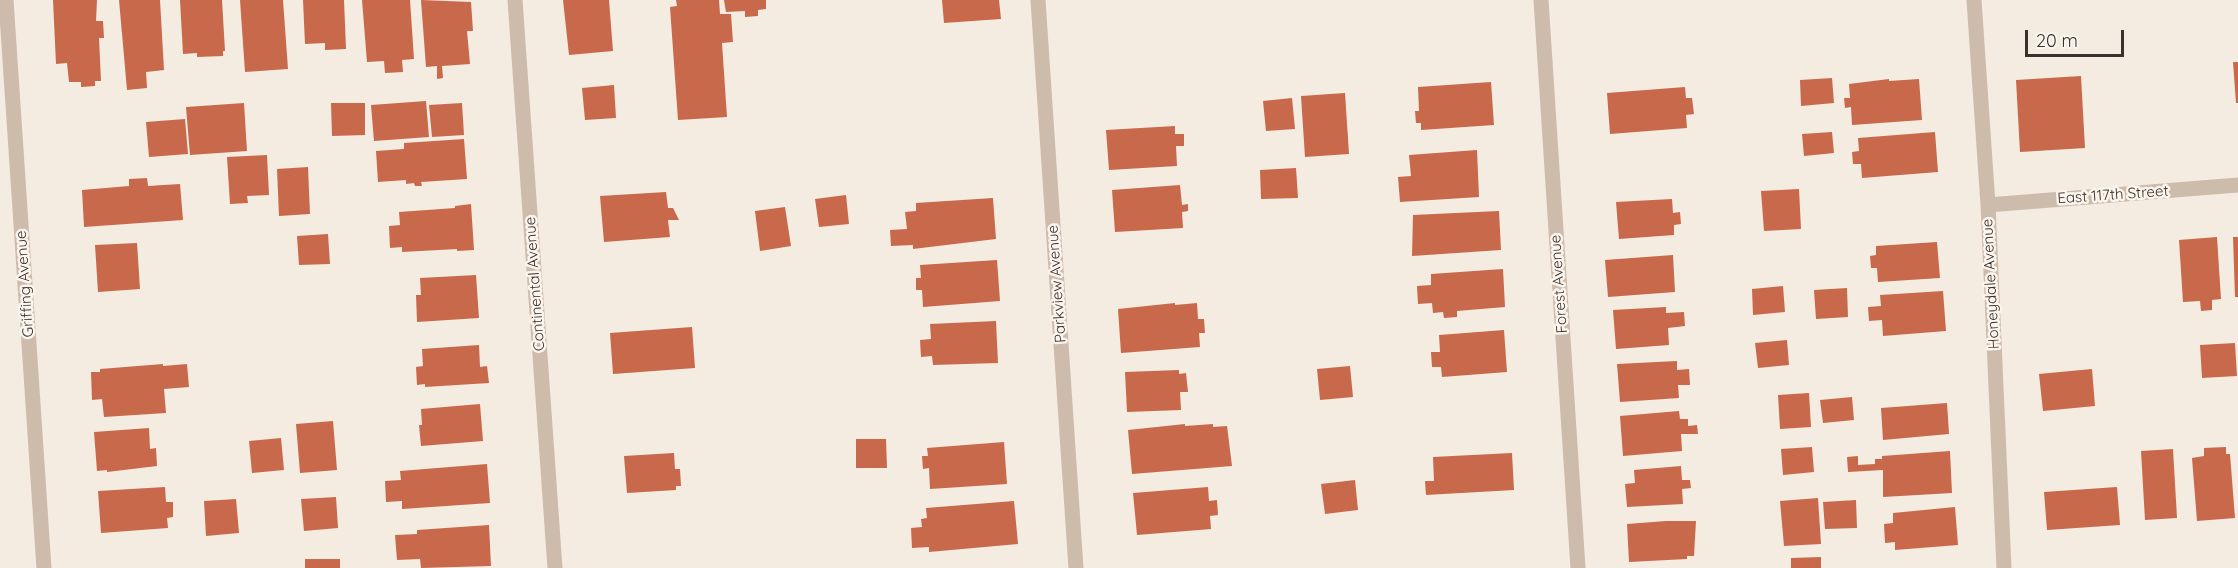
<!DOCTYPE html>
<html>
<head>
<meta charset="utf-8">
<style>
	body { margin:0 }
	#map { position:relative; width:2238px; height:568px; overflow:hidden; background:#f4ebe1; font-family:Quicksand,sans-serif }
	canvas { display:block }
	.scale { position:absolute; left:2025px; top:30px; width:99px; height:27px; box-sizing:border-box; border:3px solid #3b302b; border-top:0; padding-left:8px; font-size:18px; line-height:21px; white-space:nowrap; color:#3b302b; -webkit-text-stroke:4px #fbf5ee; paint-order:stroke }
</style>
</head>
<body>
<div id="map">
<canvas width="2238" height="568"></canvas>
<div class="scale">20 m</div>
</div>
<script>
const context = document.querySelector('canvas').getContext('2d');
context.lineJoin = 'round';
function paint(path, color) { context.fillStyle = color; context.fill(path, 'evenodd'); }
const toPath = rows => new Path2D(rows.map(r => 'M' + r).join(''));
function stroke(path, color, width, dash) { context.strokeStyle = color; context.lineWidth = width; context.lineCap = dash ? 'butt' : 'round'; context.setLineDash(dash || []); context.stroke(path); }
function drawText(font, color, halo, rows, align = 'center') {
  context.font = font + ' Quicksand,sans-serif'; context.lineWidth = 5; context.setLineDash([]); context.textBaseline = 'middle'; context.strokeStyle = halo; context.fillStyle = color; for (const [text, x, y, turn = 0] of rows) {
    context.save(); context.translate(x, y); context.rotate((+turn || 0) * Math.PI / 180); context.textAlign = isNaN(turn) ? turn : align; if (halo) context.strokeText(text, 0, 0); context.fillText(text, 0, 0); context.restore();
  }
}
paint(toPath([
	[53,0,97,0,96,21,103,21,104,38,99,38,101,81,95,81,95,86,81,87,81,82,69,82,67,63,56,64],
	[119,0,160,0,164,70,146,72,147,88,127,90],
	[180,0,222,0,225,51,223,51,223,56,197,57,197,53,183,54],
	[240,0,283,0,288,69,245,72],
	[303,0,344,0,346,49,325,50,325,43,305,44],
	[362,0,410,0,414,59,402,60,403,72,385,73,384,61,367,62],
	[421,0,471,2,473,31,467,31,470,64,442,66,443,78,437,79,437,66,426,67],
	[563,0,609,0,613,51,569,55],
	[676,0,719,0,720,14,731,14,733,42,722,43,727,117,678,120,670,7,677,6],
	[724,0,766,0,766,9,758,10,758,16,745,17,745,11,726,12],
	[942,0,999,0,1001,19,944,23],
	[2233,62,2238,62,2238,103,2236,103],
	[2081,76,2085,148,2020,152,2016,80],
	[1832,78,1834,103,1801,106,1800,80],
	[1889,79,1889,81,1919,79,1922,120,1852,125,1851,107,1845,108,1844,98,1850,98,1849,84],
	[1491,82,1494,125,1421,130,1421,123,1416,123,1415,111,1419,111,1418,87],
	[614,85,616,118,585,120,582,88],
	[1685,87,1686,98,1692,98,1694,114,1686,115,1687,128,1610,134,1607,93],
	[1345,93,1349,154,1305,157,1301,96],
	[1292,98,1295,129,1266,131,1263,101],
	[426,101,429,137,374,141,371,105],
	[244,103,247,151,190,155,186,107],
	[331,103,365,103,365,135,332,136],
	[462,103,464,135,432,137,429,105],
	[185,119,188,154,149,157,146,122],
	[1175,126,1175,134,1184,134,1184,146,1176,146,1177,166,1109,170,1106,130],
	[1832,132,1834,153,1804,156,1802,134],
	[1935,132,1938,172,1862,178,1861,164,1853,164,1852,152,1859,151,1858,138],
	[464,139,467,179,421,182,422,186,415,186,414,183,406,184,406,180,378,182,376,151,404,149,404,143],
	[1477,150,1479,197,1400,202,1398,177,1411,176,1409,155],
	[267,155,269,195,247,196,248,203,230,204,227,157],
	[308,167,310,214,279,216,277,169],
	[1296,168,1298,198,1261,199,1260,170],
	[147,178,148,186,180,184,183,220,84,227,82,190,129,186,129,179],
	[1180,185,1182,205,1188,204,1188,211,1182,212,1183,228,1115,232,1112,190],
	[1799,189,1801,229,1764,231,1761,191],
	[666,192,668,208,673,208,679,220,668,220,670,237,604,242,600,196],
	[846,195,849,224,819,227,815,199],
	[993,198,996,239,913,249,913,245,891,246,890,230,907,229,905,212,916,211,916,203],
	[1672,199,1673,213,1680,212,1681,224,1674,225,1674,235,1619,239,1616,202],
	[471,204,474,250,457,251,457,249,402,252,402,247,390,248,389,226,400,225,399,212,455,208,455,206],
	[785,207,791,246,760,251,755,211],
	[1499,211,1501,250,1412,256,1413,215],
	[328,234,330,264,299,265,297,236],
	[2217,237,2221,299,2212,300,2212,310,2201,311,2200,301,2183,302,2179,240],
	[2233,237,2238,237,2238,297,2235,297],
	[1937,242,1940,278,1878,282,1877,268,1871,268,1870,256,1876,255,1876,246],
	[137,243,140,289,98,292,95,245],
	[1673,255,1675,292,1608,297,1605,260],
	[997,260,1000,301,923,307,922,290,916,290,916,278,921,278,920,265],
	[1503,269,1505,307,1457,311,1457,317,1444,318,1443,312,1433,313,1432,303,1418,304,1417,286,1431,285,1431,274],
	[476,275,479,318,417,322,416,295,421,295,420,278],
	[1783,286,1785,312,1753,315,1752,289],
	[1847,288,1848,317,1816,319,1814,290],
	[1943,291,1946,331,1883,336,1882,320,1869,321,1868,307,1881,306,1880,295],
	[1175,303,1175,305,1197,303,1198,319,1204,319,1205,333,1199,333,1200,347,1121,353,1118,309],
	[1666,307,1666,313,1684,312,1685,326,1668,328,1669,345,1616,349,1613,310],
	[996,321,998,363,933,365,932,356,921,357,920,340,931,339,930,324],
	[692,327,695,368,613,374,610,333],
	[1504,330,1507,372,1442,377,1441,367,1432,367,1431,352,1440,352,1439,335],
	[1787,340,1789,365,1758,368,1755,343],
	[2235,343,2237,376,2202,378,2200,345],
	[479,345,480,367,487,366,489,383,425,387,425,384,417,385,416,367,423,366,422,349],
	[1677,361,1677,370,1689,369,1690,385,1678,385,1679,398,1620,402,1617,364],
	[163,364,163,366,187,364,189,387,164,389,166,413,104,417,102,399,92,400,91,372,100,372,100,369],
	[1350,366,1353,397,1320,400,1317,369],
	[2092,369,2095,406,2043,411,2039,374],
	[1179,370,1179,374,1186,373,1188,392,1180,392,1181,410,1127,412,1125,372],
	[1809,393,1811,427,1780,429,1778,395],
	[1852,397,1854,420,1823,423,1820,400],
	[1947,403,1949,434,1883,440,1881,408],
	[480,404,483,441,421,446,419,425,422,425,421,409],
	[1679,411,1680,419,1688,419,1688,426,1697,425,1698,434,1681,434,1682,451,1623,456,1620,416],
	[333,421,337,470,300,473,296,424],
	[1185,424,1185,426,1213,424,1213,427,1227,426,1232,466,1132,474,1128,430],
	[149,428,150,449,156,448,157,466,107,472,107,470,97,471,94,432],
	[281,438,284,470,252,473,249,441],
	[856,439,886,439,887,468,856,468],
	[1004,442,1007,484,930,489,929,468,923,469,922,456,928,456,927,448],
	[1812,447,1814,472,1783,475,1781,449],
	[2226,447,2226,454,2230,454,2235,518,2197,521,2192,458,2204,456,2204,448],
	[2173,449,2177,518,2145,520,2141,451],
	[1950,451,1952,493,1883,497,1883,470,1848,472,1847,457,1858,456,1858,465,1875,464,1875,459,1882,459,1882,456],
	[674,453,675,469,680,469,681,486,676,486,676,490,627,493,624,456],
	[1512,453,1514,490,1426,495,1425,481,1434,481,1433,457],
	[487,464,490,503,402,509,402,501,386,502,385,481,401,480,400,471],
	[1681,466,1682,480,1690,480,1691,488,1682,489,1683,504,1627,507,1625,484,1635,483,1634,470],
	[1355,480,1358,510,1325,514,1321,484],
	[165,487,166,502,173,502,173,517,167,518,168,528,101,533,98,491],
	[1208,487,1209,501,1217,500,1218,515,1210,516,1211,529,1137,535,1133,493],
	[2117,487,2120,525,2047,530,2044,492],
	[336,497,338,528,304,531,301,499],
	[1818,498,1821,544,1784,546,1780,501],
	[236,499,239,533,206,536,204,501],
	[1856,500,1857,528,1825,529,1823,502],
	[1014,501,1018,544,929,552,929,547,912,548,911,528,922,527,921,519,927,518,926,508],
	[1955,507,1958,545,1895,550,1895,542,1885,543,1884,524,1893,523,1893,513],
	[1666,521,1696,521,1694,556,1687,556,1687,559,1629,562,1627,524],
	[489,525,491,566,421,568,420,559,397,560,395,535,417,534,417,530],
	[1821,557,1821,568,1791,568,1791,558],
	[305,559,340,559,340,568,305,568]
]), '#c8694b');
stroke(toPath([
	[6,0,44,568],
	[515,0,555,568],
	[1038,0,1076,568],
	[1541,0,1578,568],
	[1974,0,1988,205,2004,568],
	[1988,205,2238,185]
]), '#cdbbac', 15);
drawText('15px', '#3b302b', '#fbf5ee', [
	["East 117th Street",2113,195,-4],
	["Griffing Avenue",25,284,-94],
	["Continental Avenue",535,284,-94],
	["Parkview Avenue",1057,284,-94],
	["Forest Avenue",1559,284,-94],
	["Honeydale Avenue",1991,284,-93]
]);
</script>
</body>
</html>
